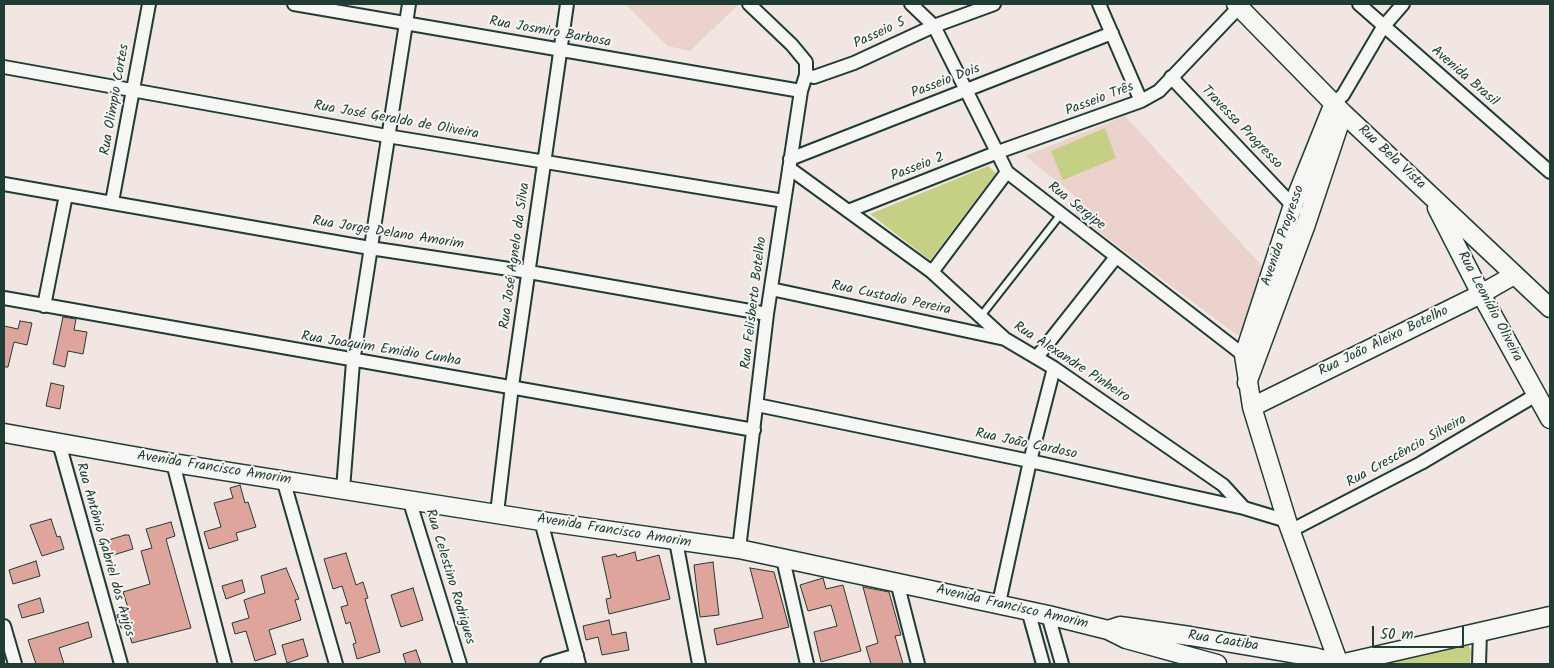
<!DOCTYPE html>
<html>
<head>
<meta charset="utf-8">
<style>
	body { margin:0 }
	#map { position:relative; width:1554px; height:668px; overflow:hidden; background:#f1e6e1; font-family:Kalam,sans-serif }
	canvas { display:block }
	.frame { position:absolute; inset:0; border:5px solid #1f3d34; pointer-events:none }
	.scale { position:absolute; left:1372px; top:626px; width:92px; height:22px; box-sizing:border-box; border:2px solid #1f3d34; border-top:0; padding-left:6px; font-size:15px; line-height:18px; white-space:nowrap; color:#1f3d34; -webkit-text-stroke:4px #f6f6f2; paint-order:stroke }
</style>
</head>
<body>
<div id="map">
<canvas width="1554" height="668"></canvas>
<div class="frame"></div>
<div class="scale">50 m</div>
</div>
<script>
const context = document.querySelector('canvas').getContext('2d');
context.lineJoin = 'round';
function paint(path, color) { context.fillStyle = color; context.fill(path, 'evenodd'); }
const toPath = rows => new Path2D(rows.map(r => 'M' + r).join(''));
function stroke(path, color, width, dash) { context.strokeStyle = color; context.lineWidth = width; context.lineCap = dash ? 'butt' : 'round'; context.setLineDash(dash || []); context.stroke(path); }
function drawText(font, color, halo, rows, align = 'center') {
  context.font = font + ' Kalam,sans-serif'; context.lineWidth = 4; context.setLineDash([]); context.textBaseline = 'middle'; context.strokeStyle = halo; context.fillStyle = color; for (const [text, x, y, turn = 0] of rows) {
    context.save(); context.translate(x, y); context.rotate((+turn || 0) * Math.PI / 180); context.textAlign = isNaN(turn) ? turn : align; if (halo) context.strokeText(text, 0, 0); context.fillText(text, 0, 0); context.restore();
  }
}
paint(toPath([
	[625,4,737,4,738,5,690,51,668,46],
	[1125,116,1264,268,1241,334,1237,335,1075,214,1074,195,1025,156]
]), '#ecd2cd');
paint(toPath([
	[1105,128,1116,158,1063,180,1051,151],
	[988,166,996,173,930,260,870,214],
	[1467,643,1471,650,1470,664,1363,664]
]), '#c5d084');
const building = toPath([
	[63,317,76,319,74,330,87,332,83,354,68,351,65,367,53,364,63,317],
	[20,321,32,323,27,345,14,342,8,367,4,367,4,326,18,329,20,321],
	[51,383,64,386,60,409,46,406,51,383],
	[240,485,245,503,248,502,256,527,236,533,238,540,209,549,204,532,221,527,214,503,233,498,230,488,240,485],
	[51,519,57,537,60,536,64,549,42,556,30,525,51,519],
	[171,522,175,536,166,539,191,628,132,643,127,627,121,628,117,615,129,611,123,592,150,584,141,551,152,548,146,529,171,522],
	[125,535,129,535,133,549,110,556,105,541,125,535],
	[635,552,637,561,659,555,670,599,609,614,606,599,611,598,602,557,616,554,617,557,635,552],
	[346,553,356,585,363,582,368,598,365,599,380,652,357,659,353,644,356,643,350,622,346,624,341,607,348,605,342,586,333,589,324,559,346,553],
	[36,561,40,576,13,584,9,570,36,561],
	[713,562,719,615,700,617,694,565,713,562],
	[286,568,299,599,295,600,301,620,269,630,276,654,255,661,246,631,235,634,232,623,249,618,244,600,265,593,261,576,286,568],
	[750,568,774,572,789,627,717,645,714,629,763,618,750,568],
	[823,578,826,589,843,585,861,651,821,662,814,632,837,626,831,605,808,611,800,585,823,578],
	[242,580,245,592,226,599,222,586,242,580],
	[863,587,889,592,901,635,895,636,903,664,871,664,866,647,878,643,863,587],
	[413,588,423,620,401,627,391,595,413,588],
	[40,598,44,612,22,618,18,605,40,598],
	[609,620,612,635,626,632,629,650,602,655,598,637,586,640,583,626,609,620],
	[88,622,92,637,59,648,64,664,36,664,28,640,88,622],
	[303,639,308,656,287,663,282,645,303,639],
	[416,650,421,664,406,664,403,654,416,650]
]);
paint(building, '#dfa59d');
stroke(building, '#1f3d34', 1);
const lane = toPath([
	[981,316,1061,214]
]);
const street = toPath([
	[294,4,801,91],
	[911,4,934,26,1007,172,1250,360],
	[1099,4,1141,101],
	[1359,4,1550,172],
	[4,67,387,136,784,201],
	[806,75,814,77,854,63,934,26,994,4],
	[1171,77,1296,209],
	[1334,103,1343,95,1383,27,1403,4],
	[790,159,1112,33],
	[789,168,932,272,1005,339,1054,368,1223,485,1244,508],
	[4,184,370,248,529,272,767,314],
	[112,202,149,4],
	[848,211,998,152,1141,101,1159,91,1239,7],
	[932,272,1007,172],
	[771,289,1005,339],
	[4,298,754,430],
	[44,306,66,195],
	[1037,357,1116,257],
	[757,405,1030,461,1244,508,1287,521],
	[59,443,121,664],
	[173,463,225,664],
	[283,479,336,664],
	[343,489,353,362,409,4],
	[409,499,460,664],
	[497,513,512,386,567,4],
	[541,521,579,664],
	[1290,531,1421,463,1536,395],
	[676,541,699,664],
	[739,549,767,314,801,91,806,75,806,62,792,45,749,4],
	[783,559,807,664],
	[897,582,918,664],
	[999,603,1030,461,1054,368],
	[1028,610,1043,664],
	[1048,615,1062,664],
	[4,626,15,664],
	[547,664,577,655],
	[1479,664,1480,632]
]);
const secondary = toPath([
	[1236,4,1343,113,1550,308],
	[1334,103,1293,205,1244,355,1252,407,1287,521,1339,664],
	[1437,208,1481,294,1550,419],
	[1247,383,1306,224,1343,113],
	[1252,407,1481,294,1514,275],
	[4,433,173,463,541,521,739,549,1048,615,1108,630,1126,639,1217,664],
	[1108,630,1120,626,1190,636,1314,657,1338,664],
	[1340,664,1550,616]
]);
stroke(lane, '#1f3d34', 10);
stroke(street, '#1f3d34', 16);
stroke(secondary, '#1f3d34', 21);
stroke(lane, '#f6f6f2', 6);
stroke(street, '#f6f6f2', 12);
stroke(secondary, '#f6f6f2', 18);
drawText('14px', '#1f3d34', '#f6f6f2', [
	["Rua Josmiro Barbosa",550,33,10],
	["Passeio 5",880,34,-25],
	["Avenida Brasil",1464,77,41],
	["Passeio Dois",946,82,-21],
	["Rua Olimpio Cortes",116,100,-80],
	["Passeio Três",1100,100,-21],
	["Rua José Geraldo de Oliveira",396,121,10],
	["Travessa Progresso",1241,128,46],
	["Rua Bela Vista",1391,158,43],
	["Passeio 2",918,168,-21],
	["Rua Sergipe",1076,207,38],
	["Rua Jorge Delano Amorim",388,234,9],
	["Avenida Progresso",1284,236,-71],
	["Rua José Agnelo da Silva",516,256,-82],
	["Rua Custodio Pereira",891,299,12],
	["Rua Felisberto Botelho",755,303,-83],
	["Rua Leonídio Oliveira",1489,307,62],
	["Rua João Aleixo Botelho",1384,342,-26],
	["Rua Joaquim Emidio Cunha",381,350,9],
	["Rua Alexandre Pinheiro",1071,363,33],
	["Rua João Cardoso",1026,445,12],
	["Rua Crescêncio Silveira",1407,452,-29],
	["Avenida Francisco Amorim",214,469,9],
	["Avenida Francisco Amorim",614,532,9],
	["Rua Antônio Gabriel dos Anjos",104,550,74],
	["Rua Celestino Rodrigues",449,577,73],
	["Avenida Francisco Amorim",1012,608,13],
	["Rua Caatiba",1223,642,9]
]);
</script>
</body>
</html>
